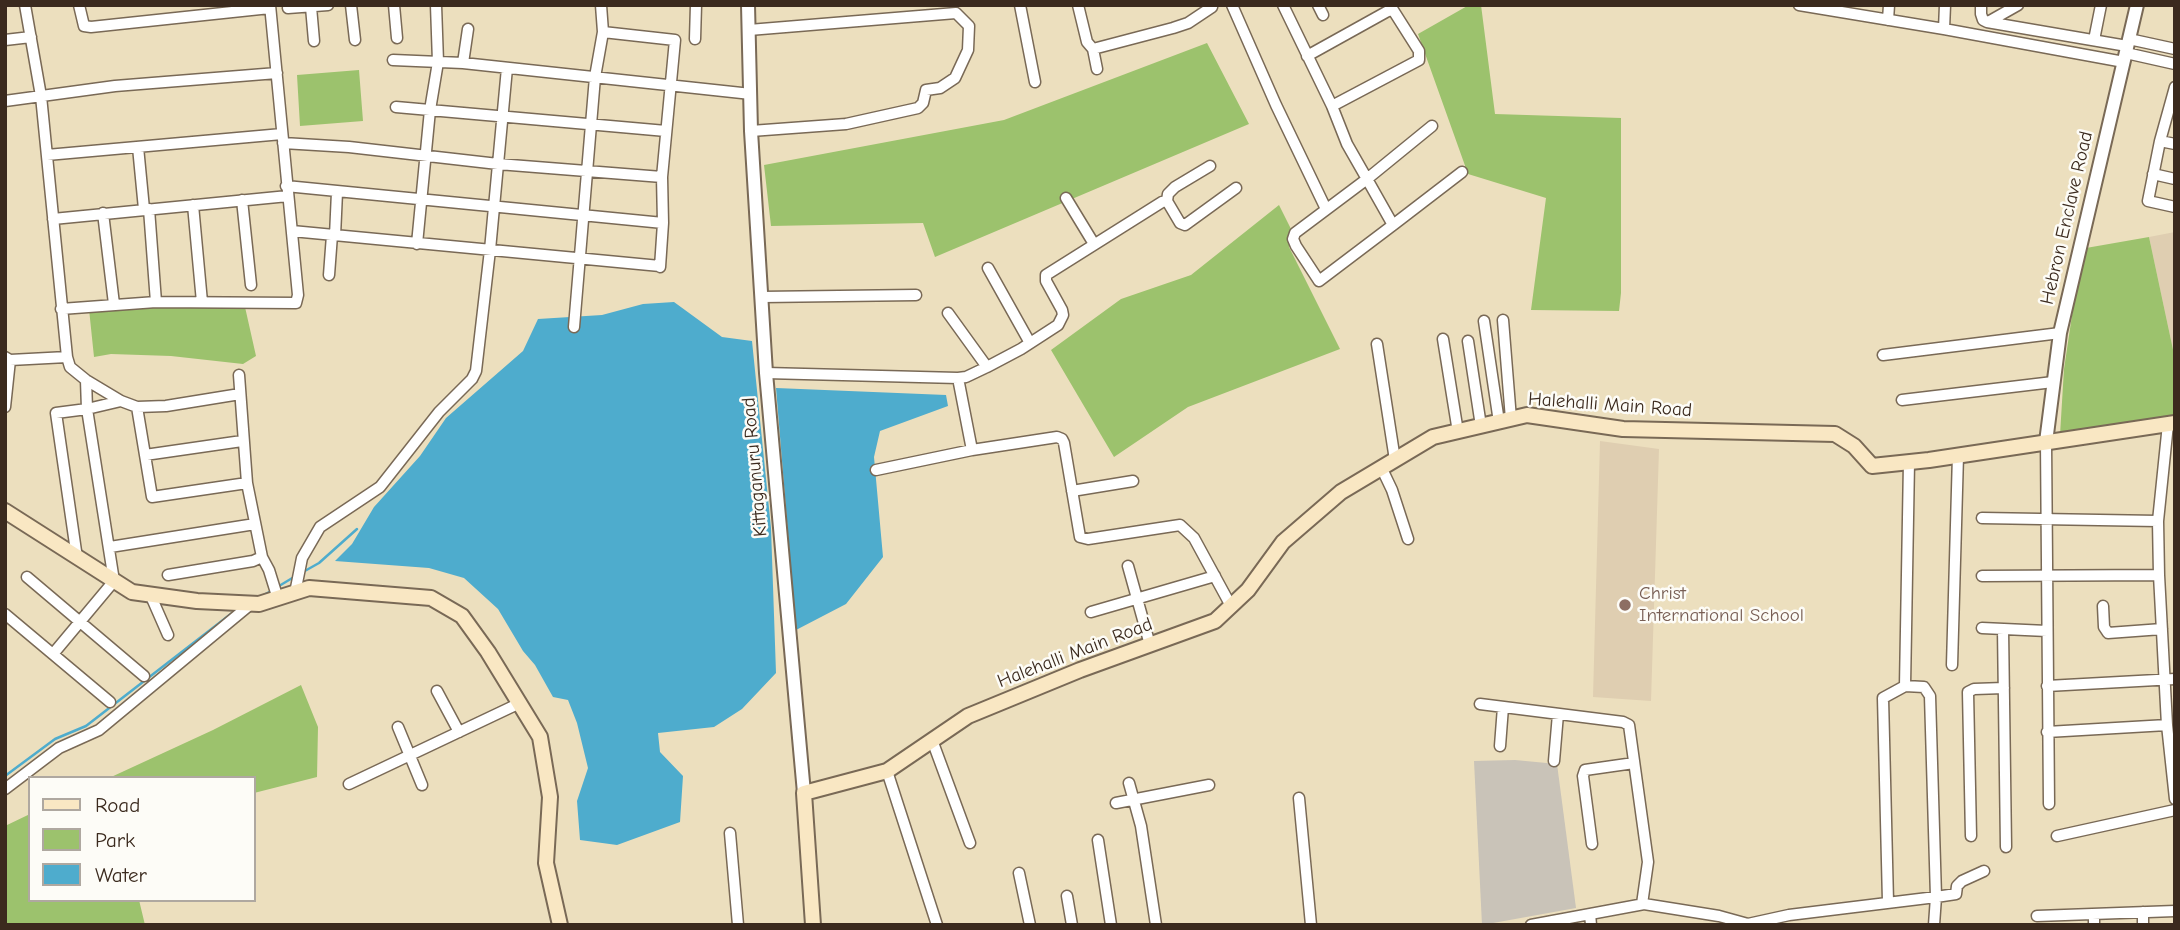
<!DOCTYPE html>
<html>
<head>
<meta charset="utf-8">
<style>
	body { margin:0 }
	#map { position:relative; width:2180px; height:930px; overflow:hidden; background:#ecdfbe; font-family:"Comic Neue",sans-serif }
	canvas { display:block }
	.frame { position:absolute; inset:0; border:7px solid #3b2a1e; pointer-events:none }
	.legend { position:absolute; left:28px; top:776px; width:228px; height:126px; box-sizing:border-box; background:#fdfcf7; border:2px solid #afa8a0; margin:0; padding:9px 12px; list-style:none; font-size:21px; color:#3b2a1e }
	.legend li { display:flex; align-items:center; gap:14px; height:35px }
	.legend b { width:35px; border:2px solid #afa8a0 }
</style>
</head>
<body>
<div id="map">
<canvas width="2180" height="930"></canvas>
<div class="frame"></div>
<ul class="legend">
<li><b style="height:9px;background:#f9e7c3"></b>Road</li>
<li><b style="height:19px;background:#9cc26d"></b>Park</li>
<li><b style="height:19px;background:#4eaccd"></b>Water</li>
</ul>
</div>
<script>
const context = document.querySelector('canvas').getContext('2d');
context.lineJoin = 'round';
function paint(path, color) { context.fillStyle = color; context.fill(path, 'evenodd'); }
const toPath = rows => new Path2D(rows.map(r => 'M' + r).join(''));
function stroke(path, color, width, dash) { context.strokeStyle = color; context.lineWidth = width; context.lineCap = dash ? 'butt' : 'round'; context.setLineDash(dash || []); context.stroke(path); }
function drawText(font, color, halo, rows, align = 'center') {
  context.font = font + ' "Comic Neue",sans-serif'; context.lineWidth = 5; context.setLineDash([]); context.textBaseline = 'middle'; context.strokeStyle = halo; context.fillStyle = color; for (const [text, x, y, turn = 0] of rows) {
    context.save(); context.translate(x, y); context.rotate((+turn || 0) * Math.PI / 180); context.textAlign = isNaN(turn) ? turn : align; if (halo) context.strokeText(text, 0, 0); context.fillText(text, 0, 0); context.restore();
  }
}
paint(toPath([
	[2175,232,2175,359,2149,237],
	[1600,441,1659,449,1651,701,1593,697]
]), '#dfceb1');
paint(toPath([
	[1515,760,1557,764,1576,908,1482,925,1474,761]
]), '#c9c3b8');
paint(toPath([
	[1469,5,1481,5,1495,114,1621,118,1621,293,1619,311,1531,310,1546,198,1468,174,1418,34],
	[1207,43,1249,124,935,257,923,223,771,226,764,165,1004,120],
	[359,70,363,121,300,126,297,75],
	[1279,205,1291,229,1289,247,1340,349,1188,407,1114,457,1051,350,1121,299,1191,275],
	[2149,237,2175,359,2175,417,2060,435,2064,369,2074,302,2086,248],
	[145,305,245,307,256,356,243,364,171,356,111,354,94,357,89,309],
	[301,685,318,727,317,777,254,793,254,778,109,778,213,730],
	[30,814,30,900,139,900,145,925,5,925,5,826]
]), '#9cc26d');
paint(toPath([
	[674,302,722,337,752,341,771,528,776,673,742,709,714,727,658,733,660,752,683,776,680,822,617,845,580,840,577,801,588,768,577,723,568,700,553,697,535,665,523,651,498,609,464,578,429,568,335,561,352,544,374,507,420,456,446,418,523,351,538,319,602,315,643,304],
	[776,388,946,395,948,406,880,431,874,457,883,557,846,604,796,630]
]), '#4eaccd');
stroke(toPath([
	[303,572,319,563,357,529],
	[279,586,294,577],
	[260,597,273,590],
	[5,776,55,739,86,726,236,610]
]), '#4eaccd', 2.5);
const minor = toPath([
	[79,5,84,26,91,27,270,8],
	[351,5,355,40],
	[394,5,397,38],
	[1020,5,1035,82],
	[1078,5,1087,42,1093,49,1173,28,1188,23,1212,7],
	[1232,5,1276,105,1326,209],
	[1283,5,1332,106,1347,144,1367,179,1393,225,1319,281,1296,246,1293,239,1295,233,1367,179,1432,126],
	[1318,5,1323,15],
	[1799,5,1944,29,2124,62],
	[1981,5,1981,14,1983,20,1987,22,2127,46],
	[311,7,314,41],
	[288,8,328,5],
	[1888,20,1889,5],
	[1988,22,2018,5],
	[1944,29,1945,5],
	[749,30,956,13,969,26,968,50,955,78,940,88,926,90,923,103,918,108,846,124,751,131],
	[603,32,675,40,662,177,663,223,660,267],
	[695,39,696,5],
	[2129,39,2175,49],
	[5,40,31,37],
	[2094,40,2101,5],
	[1093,49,1097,69],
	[2126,53,2175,64],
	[1307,56,1388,11,1393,10,1419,51,1419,60,1332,106],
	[393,60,463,63,751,94],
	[463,63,468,29],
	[2175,87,2160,141,2175,144],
	[5,101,115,86,277,73],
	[396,107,666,131],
	[2160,141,2148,201,2175,207],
	[283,143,349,147,498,164,662,177],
	[138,147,144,209],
	[47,155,282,134],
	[2153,174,2175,179],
	[286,186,663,223],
	[1066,198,1094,244],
	[242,200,251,285],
	[1167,201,1168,194,1175,187,1210,166],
	[193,205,202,302],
	[149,209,156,302],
	[103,213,114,304],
	[53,219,288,196],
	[1393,225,1462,172],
	[292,231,660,266],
	[335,236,337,192],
	[417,244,430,110,438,62,436,5],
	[988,268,1030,343],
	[329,275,332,235],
	[762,297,916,295],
	[61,309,156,302,296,303,298,295,270,5],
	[948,313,987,367],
	[1503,320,1511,419],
	[1484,321,1499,422],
	[574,327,595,77,603,32,601,5],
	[1443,339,1458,432],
	[1468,341,1481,426],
	[1377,344,1395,460],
	[1883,355,2060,333],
	[5,357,10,360,67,357,41,96,25,5],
	[67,357,70,367,86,380,121,401,137,407,166,406,240,394],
	[766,373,958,378,972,450],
	[239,375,247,483,262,557,269,570,278,599],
	[958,378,966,377,987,367,1021,349,1058,325,1063,315,1062,310,1046,281,1046,275,1162,202,1167,201,1180,223,1185,225,1236,188],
	[1902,400,2053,382],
	[5,407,10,360],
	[137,407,145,455],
	[2168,424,2158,521,2159,575,2167,725,2175,799],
	[242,441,145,455,152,497,247,483],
	[2046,442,2049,804],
	[1382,469,1392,490,1408,539],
	[876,470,972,450,1057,437,1062,439,1064,443,1080,537,1088,539,1180,525,1194,538,1231,606],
	[1072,491,1133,481],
	[1982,518,2158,521],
	[110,547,255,524],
	[77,558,56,413,87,409,86,380],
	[1128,566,1150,645],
	[168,575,253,561,262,557],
	[1982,576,2159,575],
	[27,577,144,676],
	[295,593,302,558,320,527,380,487,439,412,472,379,476,371,490,250,507,68],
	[150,594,168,635],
	[2103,606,2104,627,2108,633,2162,629],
	[1091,612,1215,576],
	[5,614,110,702],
	[1982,628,2047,631],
	[2003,629,2006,847],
	[53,654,114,581,87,409,121,401],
	[1952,665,1958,455],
	[1905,686,1909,462],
	[2047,686,2175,679],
	[437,691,459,732],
	[1480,704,1623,722,1629,725,1648,862,1642,904],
	[398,727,422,785],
	[2047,732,2167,725],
	[932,740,970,843],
	[1500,746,1503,707],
	[1554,761,1558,714],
	[887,771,937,925],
	[1129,783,1141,826,1156,925],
	[349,784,520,703],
	[5,789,59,748,99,730,251,604],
	[1299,798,1311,925],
	[1116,803,1209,785],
	[730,833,738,925],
	[1971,836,1968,692,1974,689,2004,688],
	[2057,836,2175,810],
	[1098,840,1111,925],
	[1592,844,1583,776,1585,770,1634,763],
	[1019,873,1030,925],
	[1067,896,1072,925],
	[1888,902,1883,698,1905,686,1924,687,1930,696,1936,897,1956,894,1957,886,1962,881,1984,871],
	[2143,912,2143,925],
	[1590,914,1591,925],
	[2094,914,2094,925],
	[2037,916,2175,911],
	[1531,925,1644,904,1719,916,1748,924,1789,915,1936,897,1934,925]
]);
const tertiary = toPath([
	[748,5,751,131,766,373,804,793],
	[2046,442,2060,333,2137,5]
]);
const secondary = toPath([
	[5,511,132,592,197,601,259,604,309,588,431,598,462,616,488,652,540,737,550,797,546,863,560,925],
	[813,925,804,793,887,771,968,716,1080,670,1215,621,1248,590,1283,542,1341,492,1433,437,1527,415,1623,429,1835,434,1854,446,1872,466,1929,460,2175,423]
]);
stroke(minor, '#796956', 13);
stroke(tertiary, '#796956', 16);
stroke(secondary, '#796956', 18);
stroke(minor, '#fff', 10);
stroke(tertiary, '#fff', 12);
stroke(secondary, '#f9e7c3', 14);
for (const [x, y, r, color] of [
	[1625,605,7,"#8d6e63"]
]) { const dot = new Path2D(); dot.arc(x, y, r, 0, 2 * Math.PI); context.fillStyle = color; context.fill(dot); stroke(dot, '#fdfcf7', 2.5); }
drawText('19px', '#3b2a1e', '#fdfcf7', [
	["Hebron Enclave Road",2067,218,-77],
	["Halehalli Main Road",1610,405,4],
	["Kittaganuru Road",755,467,-95],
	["Halehalli Main Road",1075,653,-21]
]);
drawText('19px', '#785e54', '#fdfcf7', [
	["Christ",1639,594],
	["International School",1639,616]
], 'left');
</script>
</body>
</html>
